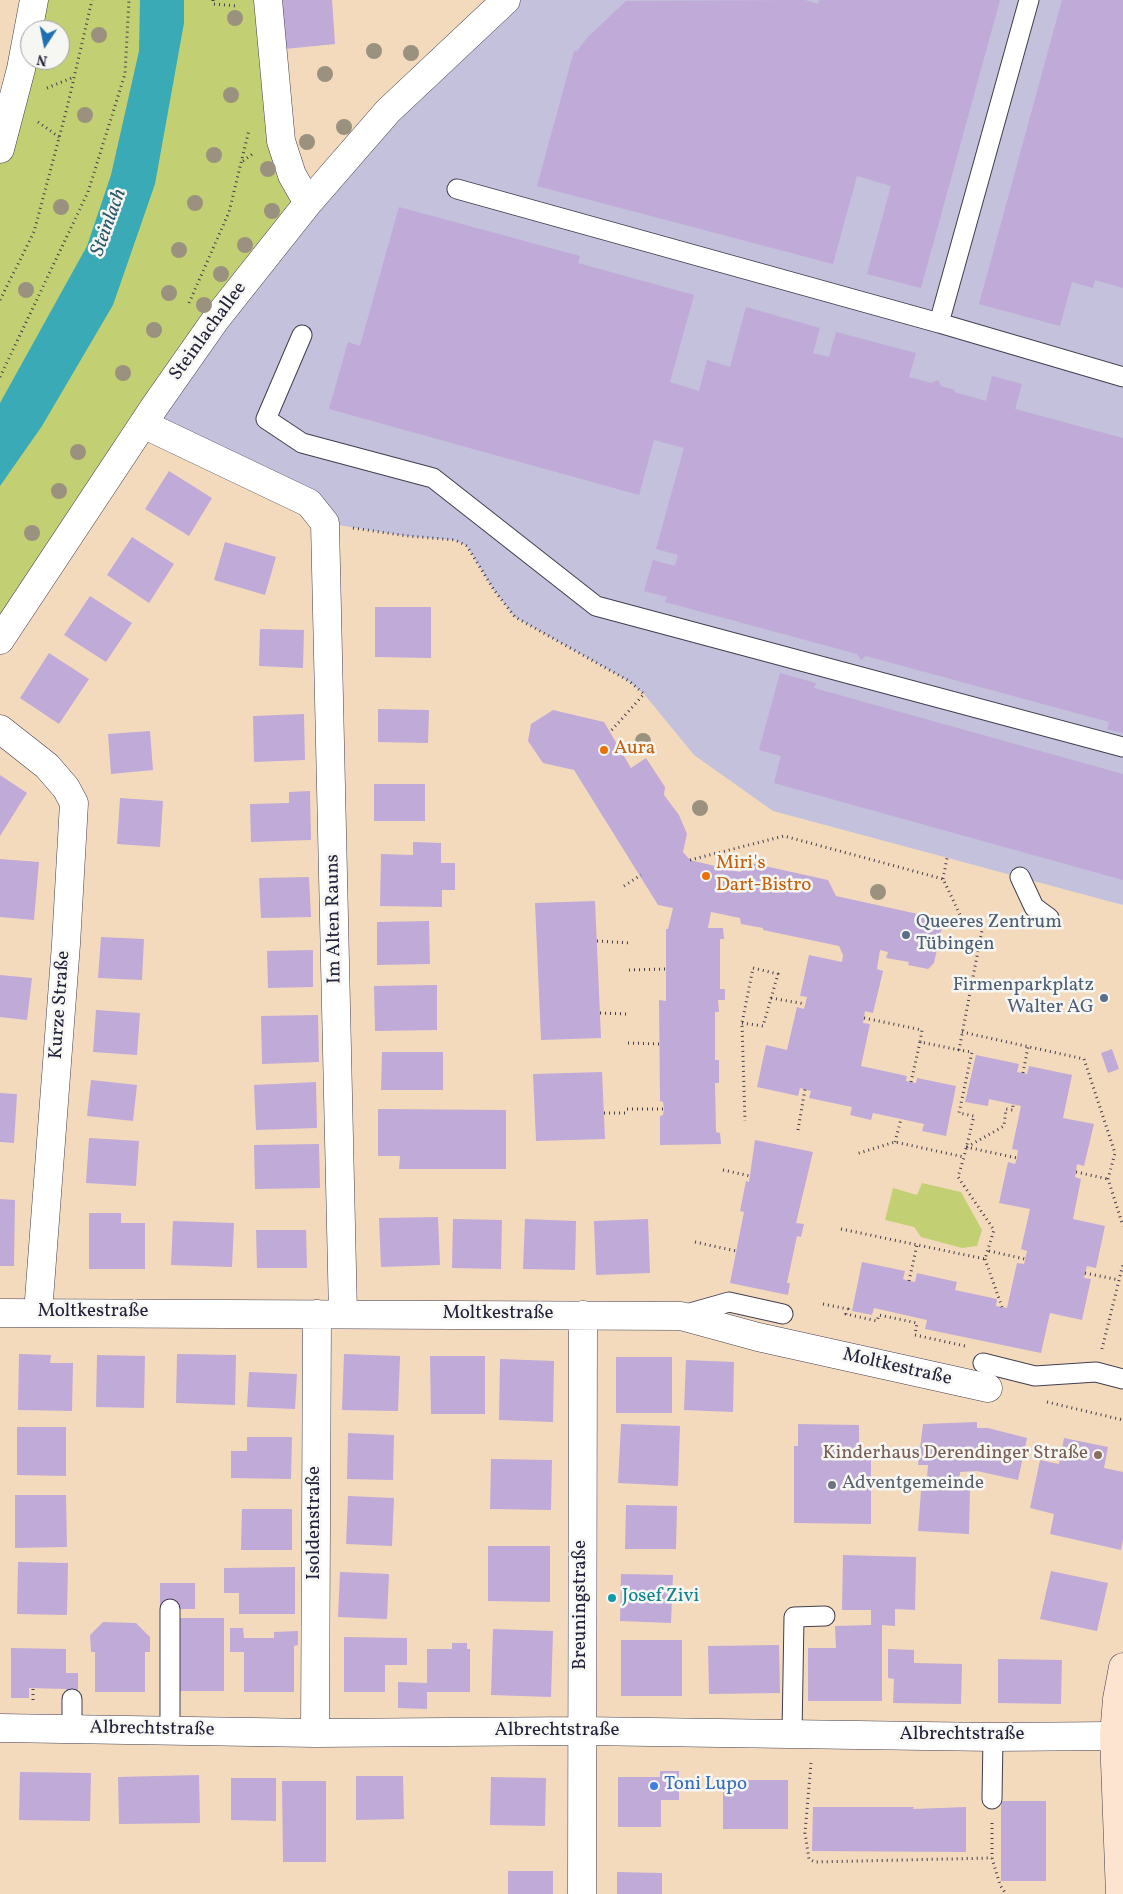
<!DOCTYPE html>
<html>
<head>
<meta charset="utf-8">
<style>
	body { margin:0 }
	#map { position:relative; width:1123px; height:1894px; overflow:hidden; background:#f4dabd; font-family:Vollkorn,serif }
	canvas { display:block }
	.north { position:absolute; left:20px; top:20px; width:50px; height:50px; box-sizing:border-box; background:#f6f6f2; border:1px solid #a1a1a9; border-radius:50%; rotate:191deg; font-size:14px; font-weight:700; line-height:20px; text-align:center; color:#22223b }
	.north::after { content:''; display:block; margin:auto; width:18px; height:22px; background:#1f6fb2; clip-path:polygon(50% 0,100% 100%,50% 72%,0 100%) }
</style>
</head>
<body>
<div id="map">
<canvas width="1123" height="1894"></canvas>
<div class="north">N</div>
</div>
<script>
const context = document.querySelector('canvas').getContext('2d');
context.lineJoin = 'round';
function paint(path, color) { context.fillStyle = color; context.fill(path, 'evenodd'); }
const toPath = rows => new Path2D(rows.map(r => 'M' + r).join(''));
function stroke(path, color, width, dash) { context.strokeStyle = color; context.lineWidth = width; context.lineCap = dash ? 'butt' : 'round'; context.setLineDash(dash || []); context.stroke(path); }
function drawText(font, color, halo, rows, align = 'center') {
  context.font = font + ' Vollkorn,serif'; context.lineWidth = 5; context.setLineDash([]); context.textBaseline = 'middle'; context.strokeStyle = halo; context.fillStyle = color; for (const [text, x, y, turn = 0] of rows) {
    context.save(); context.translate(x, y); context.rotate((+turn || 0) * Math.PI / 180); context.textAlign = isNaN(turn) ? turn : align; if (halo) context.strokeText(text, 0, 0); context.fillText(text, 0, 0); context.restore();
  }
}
paint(toPath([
	[506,0,1123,0,1123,905,773,811,694,755,644,694,629,681,515,617,494,590,467,546,455,540,407,536,325,523,143,424,216,319]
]), '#c3c1db');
paint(toPath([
	[34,0,268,0,278,111,308,203,0,640,0,149],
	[30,30,60,30,60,60,30,60],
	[922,1183,961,1192,982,1230,977,1246,962,1248,921,1237,914,1227,885,1220,893,1188,917,1195]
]), '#c2d073');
paint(toPath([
	[140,0,184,0,184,23,155,184,113,305,42,426,0,486,0,403,87,246,111,175,139,51]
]), '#39aab6');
paint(toPath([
	[282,0,332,0,335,44,285,49],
	[805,0,818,4,819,0,1000,0,921,288,867,274,891,186,857,176,833,264,537,186,574,51,577,51,588,37,626,1],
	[1062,0,1123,0,1123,288,1095,280,1093,288,1072,282,1060,326,979,304],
	[399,207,580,256,578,263,694,295,670,382,699,391,707,360,730,367,746,307,820,328,813,353,829,357,836,332,916,353,909,377,931,383,938,380,941,386,955,390,954,392,986,401,992,376,1022,384,1015,409,1123,438,1123,733,1107,729,1109,722,866,656,861,660,857,654,665,602,667,597,644,591,653,560,675,566,678,555,656,549,684,448,654,440,639,495,329,409,348,342,360,346],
	[169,471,212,498,189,536,145,509],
	[132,537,174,564,149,603,107,575],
	[225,542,276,557,265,595,214,580],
	[90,596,132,623,106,662,64,635],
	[375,607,431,607,431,658,375,657],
	[260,629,304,630,303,668,259,666],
	[49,653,89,679,59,724,20,698],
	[780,673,816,683,814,688,1123,774,1123,880,774,783,781,756,759,750],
	[378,709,429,710,428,743,378,742],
	[553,710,604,722,631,768,646,758,665,787,664,795,679,815,687,834,683,852,690,860,740,872,751,863,828,880,836,896,936,918,942,927,934,963,928,969,908,965,909,962,886,958,888,952,880,950,877,969,883,971,873,1013,865,1011,863,1023,870,1024,861,1066,907,1076,906,1081,916,1083,917,1078,956,1086,946,1136,922,1131,924,1124,901,1119,873,1113,871,1120,850,1115,852,1107,809,1098,811,1091,800,1088,798,1096,757,1087,766,1045,787,1050,797,1007,804,1009,807,997,800,996,809,955,842,962,843,955,839,946,763,930,763,928,741,924,740,918,711,912,708,928,723,928,724,939,720,939,720,989,725,989,725,1000,718,1000,719,1012,715,1012,715,1060,719,1060,719,1083,715,1083,716,1132,720,1133,721,1144,660,1145,660,1116,663,1115,664,1109,663,1102,660,1101,659,1000,666,1001,666,929,668,929,673,908,658,905,574,770,543,763,528,741,531,724],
	[304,714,305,760,254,762,253,716],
	[150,731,153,770,111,774,108,734],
	[0,775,27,793,0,836],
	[374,784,425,784,425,821,374,821],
	[310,791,311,840,251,842,250,804,289,803,289,792],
	[120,798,163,801,160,847,117,844],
	[413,842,441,843,441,863,455,863,455,890,442,890,442,907,380,906,381,854,413,855],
	[0,859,39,862,34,920,0,917],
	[309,877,311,917,261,918,259,878],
	[595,901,601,1038,541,1040,535,903],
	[429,921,430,964,377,965,377,922],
	[101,937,144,939,142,980,98,978],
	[313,950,313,987,268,988,267,951],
	[0,975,32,978,27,1020,0,1017],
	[437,985,437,1030,375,1031,374,986],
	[96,1010,140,1013,137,1055,93,1052],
	[318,1015,319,1062,262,1064,261,1016],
	[1112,1049,1119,1069,1108,1073,1101,1053],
	[382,1052,443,1052,443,1090,381,1090],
	[976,1055,1019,1064,1017,1072,1027,1074,1029,1066,1072,1075,1063,1118,1094,1124,1084,1166,1077,1164,1075,1177,1081,1179,1073,1219,1105,1226,1096,1268,1087,1266,1084,1278,1091,1279,1082,1320,1050,1313,1041,1353,925,1329,927,1320,874,1308,872,1315,852,1311,862,1262,905,1271,903,1279,909,1281,915,1282,917,1273,957,1282,955,1290,997,1299,996,1306,1007,1308,1017,1263,1024,1264,1027,1251,1021,1249,1030,1209,999,1203,1008,1162,1015,1164,1017,1158,1018,1150,1012,1149,1021,1106,989,1099,988,1106,965,1102],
	[602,1072,605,1139,536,1141,533,1074],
	[91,1080,137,1085,133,1121,87,1116],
	[316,1082,317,1128,256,1130,254,1085],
	[0,1093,17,1094,14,1143,0,1142],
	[378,1109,506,1110,506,1169,399,1169,400,1156,378,1156],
	[89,1138,139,1141,136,1186,86,1183],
	[755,1140,813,1152,796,1223,804,1224,801,1237,797,1236,787,1283,790,1283,788,1295,730,1283,744,1212,740,1211,746,1181,749,1182],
	[319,1144,320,1188,255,1189,254,1145],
	[0,1199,15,1200,14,1266,0,1266],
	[89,1213,121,1213,121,1223,145,1223,145,1269,89,1269],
	[438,1217,440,1265,381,1267,379,1218],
	[453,1219,502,1220,501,1269,452,1268],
	[525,1219,576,1221,575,1270,523,1269],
	[648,1219,650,1273,596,1275,594,1221],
	[173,1221,234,1223,232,1267,171,1265],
	[256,1230,306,1230,307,1268,257,1268],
	[19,1354,51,1355,50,1363,73,1363,72,1411,18,1410],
	[177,1354,236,1355,235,1405,176,1403],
	[344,1354,400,1356,398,1411,342,1410],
	[97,1355,145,1356,144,1408,96,1407],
	[430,1356,485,1356,485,1414,431,1414],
	[616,1357,672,1357,672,1413,616,1413],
	[500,1359,554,1361,553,1422,499,1420],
	[686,1360,734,1362,733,1412,684,1410],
	[249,1372,297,1374,295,1409,247,1407],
	[977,1422,977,1428,988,1428,1027,1438,1018,1480,977,1471,960,1472,959,1488,970,1488,969,1534,918,1531,921,1491,926,1491,928,1465,918,1465,923,1424],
	[621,1424,680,1426,678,1486,618,1483],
	[798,1424,859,1425,859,1447,871,1447,871,1524,794,1523,794,1446,798,1446],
	[17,1427,66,1427,66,1476,17,1475],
	[348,1433,394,1435,393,1480,347,1479],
	[247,1437,292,1437,291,1479,231,1478,231,1451,247,1451],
	[1064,1438,1108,1447,1104,1468,1123,1472,1123,1539,1121,1550,1050,1534,1054,1514,1030,1508,1040,1460,1059,1464],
	[491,1459,552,1460,551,1510,490,1509],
	[15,1495,66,1495,67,1547,15,1548],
	[348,1496,394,1498,392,1546,346,1544],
	[626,1505,677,1506,676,1549,625,1549],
	[242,1509,292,1509,292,1550,241,1550],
	[488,1546,550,1546,550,1602,488,1601],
	[843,1555,916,1557,915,1610,895,1609,895,1626,882,1625,882,1701,808,1701,808,1648,836,1648,835,1626,871,1625,871,1610,842,1610],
	[18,1562,68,1563,67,1615,17,1614],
	[295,1567,295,1614,239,1614,239,1593,224,1593,224,1568],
	[1051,1571,1108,1583,1097,1631,1040,1619],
	[340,1572,389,1574,387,1619,338,1617],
	[621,1574,673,1575,671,1623,620,1621],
	[160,1583,195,1583,195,1609,160,1609],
	[180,1618,224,1618,224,1691,180,1691,180,1676,177,1676,177,1662,180,1662],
	[103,1622,136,1623,150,1637,150,1652,145,1652,145,1692,95,1692,95,1652,91,1652,90,1635],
	[230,1628,243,1628,244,1638,274,1638,274,1632,298,1631,298,1645,294,1646,294,1692,244,1692,244,1652,230,1652],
	[493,1629,553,1631,551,1697,491,1695],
	[344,1637,407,1638,407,1665,385,1665,385,1692,344,1692],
	[621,1640,682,1640,682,1696,621,1696],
	[452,1643,467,1643,467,1649,470,1649,470,1692,427,1692,427,1709,398,1708,398,1682,427,1683,427,1649,452,1649],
	[779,1645,780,1693,709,1694,708,1646],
	[11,1648,66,1649,66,1673,78,1673,78,1699,66,1699,66,1689,29,1688,29,1698,11,1698],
	[888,1649,914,1650,914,1663,962,1664,961,1704,893,1703,894,1679,888,1678],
	[998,1659,1062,1660,1061,1704,998,1703],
	[660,1771,679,1771,679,1800,661,1800,661,1827,618,1827,618,1777,660,1777],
	[20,1772,91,1773,90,1821,19,1820],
	[199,1775,200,1823,119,1824,118,1777],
	[356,1776,403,1776,404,1819,356,1820],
	[491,1777,546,1778,545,1826,490,1825],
	[231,1778,276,1778,276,1821,231,1820],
	[723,1780,788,1780,788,1829,723,1829],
	[282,1781,326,1781,326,1862,283,1862],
	[1001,1801,1046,1801,1046,1881,1001,1881],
	[813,1807,914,1807,913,1809,966,1807,966,1852,812,1851],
	[508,1871,553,1871,553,1894,508,1894],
	[617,1872,662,1873,662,1894,617,1894]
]), '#c0aad8');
const lane = toPath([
	[1029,0,939,323,1123,377],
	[457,189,939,323],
	[302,335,266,419,302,443,433,478,596,606,1123,747],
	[1020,877,1034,907,1049,918],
	[683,1315,729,1302,783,1314],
	[983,1363,1035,1376,1096,1372,1123,1379],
	[72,1729,72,1699],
	[170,1731,170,1609],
	[792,1734,794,1617,825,1616],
	[992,1799,993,1737]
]);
const street = toPath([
	[268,0,281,141,292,175,308,203],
	[0,149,21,69,34,0],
	[143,424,309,503,325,523,343,1314],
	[0,640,155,406,216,319,308,203,388,111,506,0],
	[0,729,47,766,66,788,74,803,66,944,38,1313],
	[0,1313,681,1316,758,1337,988,1388],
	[0,1728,315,1733,582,1731,993,1737,1114,1736],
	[315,1733,317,1314],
	[582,1894,583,1315]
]);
const secondary = toPath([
	[1120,1894,1114,1736,1117,1699,1123,1667]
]);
stroke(lane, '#423e4e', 21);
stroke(street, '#423e4e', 29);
stroke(secondary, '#423e4e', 29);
stroke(toPath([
	[213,0,213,4,238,6],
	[47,88,74,77],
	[38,122,59,137],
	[243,161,254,153],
	[0,300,34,232,67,108,92,0],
	[189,303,229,212,249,130],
	[0,377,88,192,125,74,129,0],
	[353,528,407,536,455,540,467,546,494,590,515,617,629,681,644,694,610,732],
	[690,860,784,836,943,879,963,921,983,925,959,1050,972,1052,959,1113,974,1116,964,1157],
	[943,879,947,858],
	[624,886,641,875],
	[597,941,630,943],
	[629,970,666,969],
	[771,998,805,1004],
	[600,1013,628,1014],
	[864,1018,922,1030,920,1042],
	[742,1023,763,1026,778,974,753,968,742,1023,745,1121],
	[962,1032,1084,1059,1115,1153,1108,1179,1123,1226],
	[628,1043,660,1044],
	[1023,1073,1028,1047],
	[911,1082,920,1042,959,1050],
	[627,1109,664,1109],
	[604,1113,627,1113],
	[798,1130,805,1089],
	[895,1142,901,1119],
	[966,1147,1017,1158],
	[967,1147,1004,1126,1006,1109,1013,1110,1013,1105],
	[723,1170,750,1176],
	[1076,1172,1108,1179],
	[841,1229,985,1259,994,1230,958,1177,964,1157,895,1142,856,1154],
	[695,1242,736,1251],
	[989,1251,1025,1259],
	[985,1259,1002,1307],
	[1085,1273,1119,1280],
	[909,1281,917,1245],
	[823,1304,848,1309,846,1314,877,1321,879,1315,917,1323,915,1335,965,1346],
	[1102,1349,1123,1264],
	[1047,1402,1123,1420],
	[33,1689,33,1700],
	[811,1763,805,1833,809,1859,815,1862,992,1858],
	[992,1823,992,1858,1000,1885,1006,1894]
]), '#423e4e', 3, [1, 4]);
stroke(lane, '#fff', 19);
stroke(street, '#fff', 28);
stroke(secondary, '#fde4d0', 28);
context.fillStyle = '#9b917f';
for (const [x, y] of [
	[235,18],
	[99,35],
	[374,51],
	[411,53],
	[325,74],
	[231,95],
	[85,115],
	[344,127],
	[307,142],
	[214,155],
	[268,169],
	[195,203],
	[61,207],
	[272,211],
	[245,245],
	[179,250],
	[221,274],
	[26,290],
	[169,293],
	[204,305],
	[154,330],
	[123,373],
	[78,452],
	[59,491],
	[32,533],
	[643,741],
	[700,808],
	[878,892]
]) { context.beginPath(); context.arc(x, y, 8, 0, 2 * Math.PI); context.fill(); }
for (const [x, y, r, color] of [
	[604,750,5,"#e8710a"],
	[706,876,5,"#e8710a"],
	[906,935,5,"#5c6f8a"],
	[1104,998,5,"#5c6f8a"],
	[1098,1455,5,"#8d6e63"],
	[832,1485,5,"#6b7280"],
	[612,1598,5,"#0f9aa8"],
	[654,1786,5,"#3f7fe0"]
]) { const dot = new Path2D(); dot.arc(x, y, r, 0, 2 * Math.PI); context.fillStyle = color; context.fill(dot); stroke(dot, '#f6f6f2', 2); }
drawText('19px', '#22223b', '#f6f6f2', [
	["Steinlachallee",209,332,-54],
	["Im Alten Rauns",335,919,-91],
	["Kurze Straße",61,1005,-86],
	["Moltkestraße",93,1313],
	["Moltkestraße",498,1315],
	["Moltkestraße",897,1368,13],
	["Isoldenstraße",316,1523,-90],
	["Breuningstraße",582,1605,-90],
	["Albrechtstraße",152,1730,1],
	["Albrechtstraße",557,1732],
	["Albrechtstraße",962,1736]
]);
drawText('19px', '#c56008', '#f6f6f2', [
	["Aura",614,750],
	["Miri's",716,865],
	["Dart-Bistro",716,887]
], 'left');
drawText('19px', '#4e5e75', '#f6f6f2', [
	["Queeres Zentrum",916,924],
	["Tübingen",916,946],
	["Firmenparkplatz",1094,987,"right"],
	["Walter AG",1094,1009,"right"]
], 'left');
drawText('19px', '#785e54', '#f6f6f2', [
	["Kinderhaus Derendinger Straße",1088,1455]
], 'right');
drawText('19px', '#5b616d', '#f6f6f2', [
	["Adventgemeinde",842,1485]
], 'left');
drawText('19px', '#0d838f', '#f6f6f2', [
	["Josef Zivi",622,1598]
], 'left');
drawText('19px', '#366cbe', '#f6f6f2', [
	["Toni Lupo",664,1786]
], 'left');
drawText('italic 20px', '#2b586c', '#f6f6f2', [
	["Steinlach",110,223,-70]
]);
</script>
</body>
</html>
